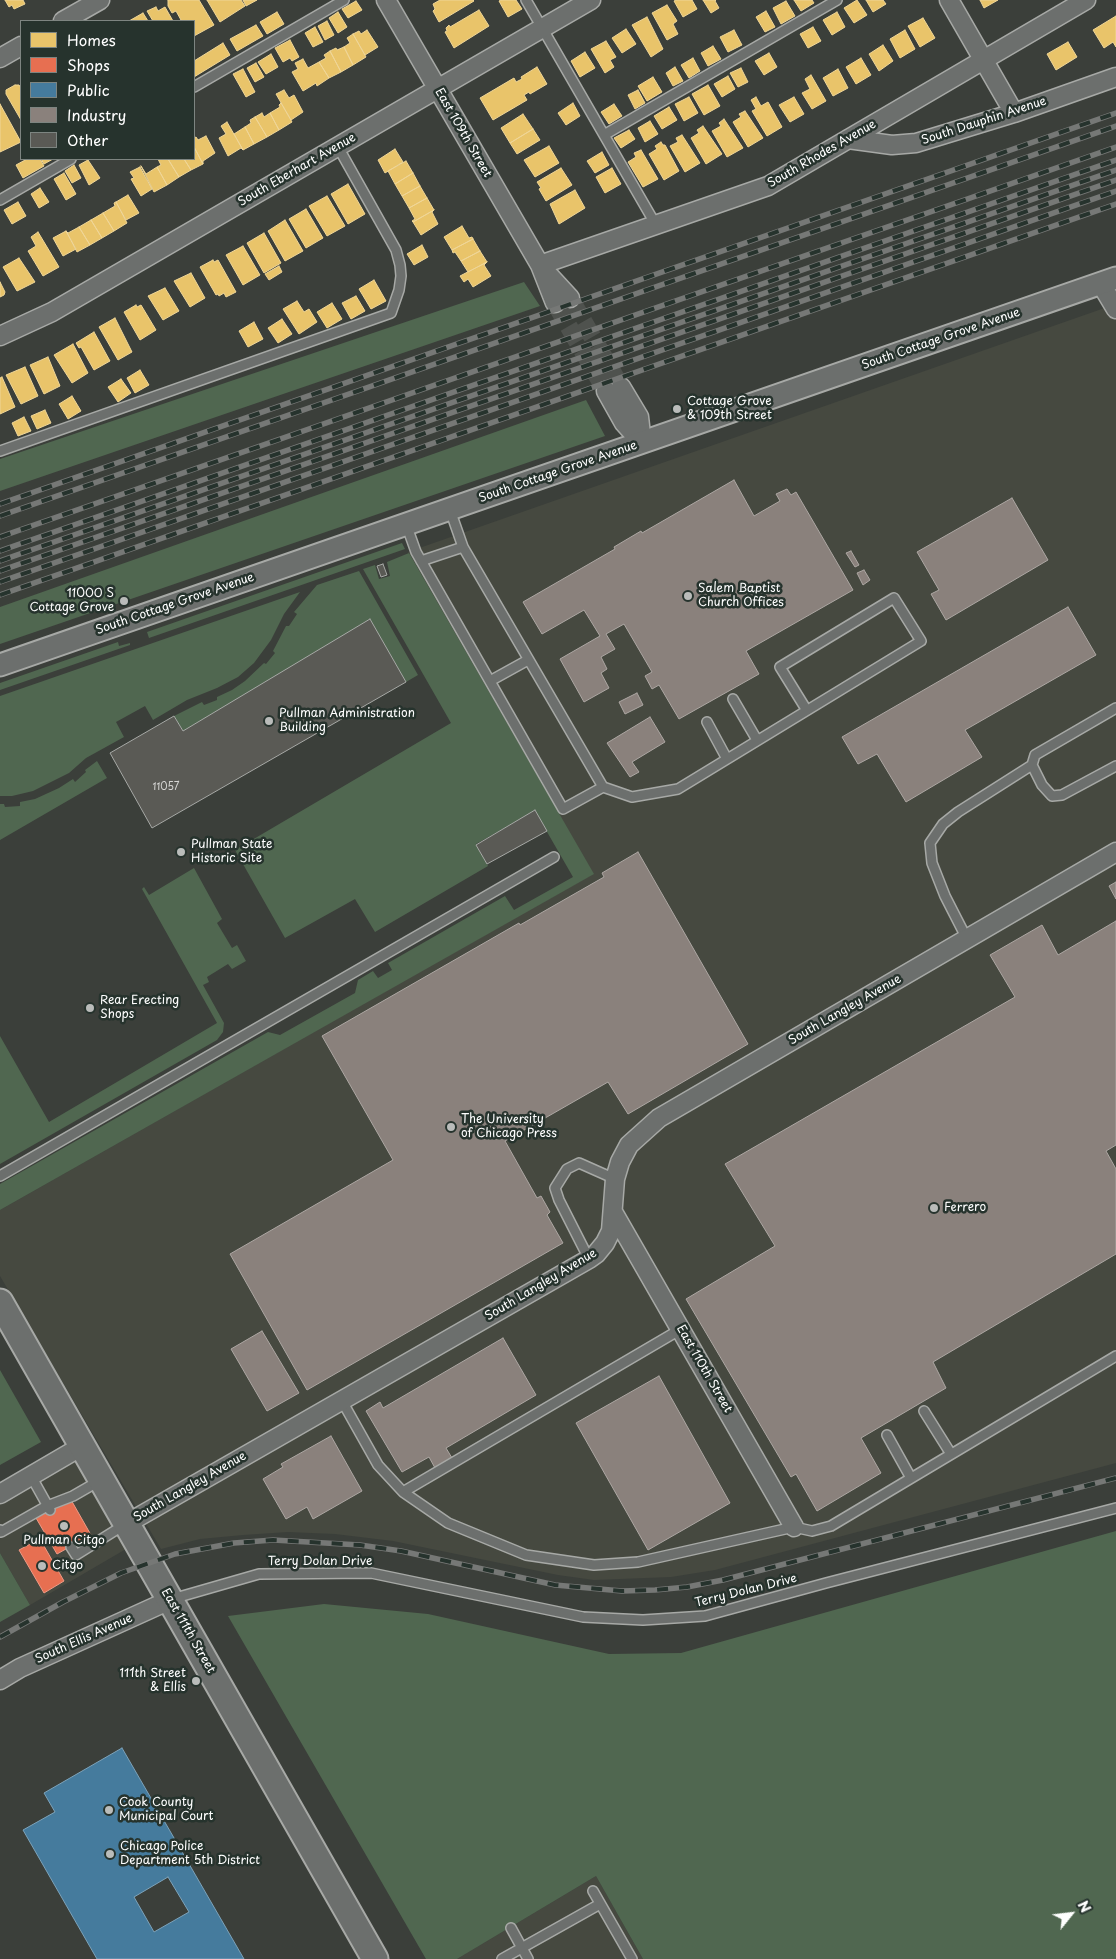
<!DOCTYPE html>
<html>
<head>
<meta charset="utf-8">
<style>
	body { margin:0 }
	#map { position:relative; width:1116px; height:1959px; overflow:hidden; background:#3b3f3a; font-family:"Playpen Sans",sans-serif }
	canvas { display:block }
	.legend { position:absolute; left:20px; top:20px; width:175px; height:140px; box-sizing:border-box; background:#26332d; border:1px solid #7d8581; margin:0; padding:6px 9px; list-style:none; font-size:15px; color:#fff }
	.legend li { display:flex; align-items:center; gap:10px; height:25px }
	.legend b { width:25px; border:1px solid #7d8581 }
	.north { position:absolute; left:1046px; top:1889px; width:50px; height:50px; -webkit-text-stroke:4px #26332d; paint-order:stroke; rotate:61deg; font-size:14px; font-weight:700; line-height:20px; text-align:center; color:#fff }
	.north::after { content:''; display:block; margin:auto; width:18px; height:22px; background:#fff; clip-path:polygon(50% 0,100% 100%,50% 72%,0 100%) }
</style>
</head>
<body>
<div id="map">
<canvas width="1116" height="1959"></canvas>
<ul class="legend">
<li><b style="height:14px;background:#e9c46a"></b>Homes</li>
<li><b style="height:14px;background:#e76f51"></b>Shops</li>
<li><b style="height:14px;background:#457b9d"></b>Public</li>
<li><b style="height:14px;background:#8a817c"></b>Industry</li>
<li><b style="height:14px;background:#5a5a55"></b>Other</li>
</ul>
<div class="north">N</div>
</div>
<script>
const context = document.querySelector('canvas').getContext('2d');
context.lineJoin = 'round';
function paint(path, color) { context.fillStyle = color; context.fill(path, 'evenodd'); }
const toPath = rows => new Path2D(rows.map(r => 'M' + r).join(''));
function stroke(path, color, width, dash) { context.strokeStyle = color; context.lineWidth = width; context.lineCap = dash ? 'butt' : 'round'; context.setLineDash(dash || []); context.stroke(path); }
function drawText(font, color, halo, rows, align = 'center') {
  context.font = font + ' "Playpen Sans",sans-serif'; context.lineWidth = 5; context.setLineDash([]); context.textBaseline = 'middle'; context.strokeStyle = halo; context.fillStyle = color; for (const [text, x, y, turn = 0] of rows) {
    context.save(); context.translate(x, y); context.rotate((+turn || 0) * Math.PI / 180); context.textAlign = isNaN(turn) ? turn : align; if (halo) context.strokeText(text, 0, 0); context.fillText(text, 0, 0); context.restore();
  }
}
paint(toPath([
	[1116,304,1116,1463,715,1570,671,1577,594,1580,558,1575,393,1541,335,1534,288,1532,243,1535,200,1539,161,1549,0,1276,0,1210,593,874,408,552],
	[70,1451,126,1549,30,1605,0,1553,0,1491],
	[596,1876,643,1959,457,1959]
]), '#464940');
paint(toPath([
	[524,282,540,306,0,491,0,459],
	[586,400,605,436,0,644,0,607],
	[402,543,405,549,149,638,147,632],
	[409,553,594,874,0,1210,0,1184,268,1032,280,1035,355,993,358,980,373,971,378,978,392,970,388,963,505,896,514,910,573,877,535,811,476,844,488,866,375,932,355,899,285,938,235,850,451,723,363,569,375,565,379,579,390,576,387,562],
	[359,571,418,675,406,682,183,731,174,716,202,702,204,705,217,700,217,697,232,690,245,681,264,663,266,664,275,653,273,651,286,626,289,626,297,614,294,612,317,585],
	[300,592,284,614,271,640,254,663,238,677,217,688,187,700,153,720,145,706,116,722,124,737,86,758,69,773,33,791,12,796,0,796,0,696],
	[118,642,119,646,130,643,130,645,0,690,0,683],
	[97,761,107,778,0,840,0,804,4,804,5,807,20,806,20,802,35,799,59,788,73,779,75,782,86,772,85,770],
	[194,868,222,919,217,923,232,948,237,945,246,961,232,969,228,964,207,977,209,982,203,985,224,1023,223,1032,217,1040,0,1164,0,1036,49,1122,217,1023,142,889,144,887,149,895],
	[0,1370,41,1442,0,1465],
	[1116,1531,1116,1959,643,1959,596,1876,457,1959,426,1959,228,1616,324,1604,428,1614,609,1654,681,1653],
	[0,1553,30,1605,0,1622]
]), '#506750');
const homes = toPath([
	[5,0,23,0,25,4,14,9,12,5,9,7,5,0],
	[168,0,199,0,214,25,194,36,194,21,179,21,181,20,176,11,172,13,168,6,168,0],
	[207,0,241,0,245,6,220,22,207,0],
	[243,0,257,0,246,6,243,0],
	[440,0,473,0,474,1,439,22,433,11,435,9,433,4,440,0],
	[501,0,516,0,522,9,508,17,499,1,501,0],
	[676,0,692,0,697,9,683,17,674,1,676,0],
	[703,0,716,0,715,1,719,8,711,13,703,0],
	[794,0,812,0,814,3,801,11,794,0],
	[857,0,867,15,854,23,844,8,857,0],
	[866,0,883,0,886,4,873,12,866,0],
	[980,0,998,0,984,8,980,0],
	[356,1,362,10,348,18,342,9,356,1],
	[786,1,795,16,781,24,773,8,786,1],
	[667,5,677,21,673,24,678,34,667,40,652,13,667,5],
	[156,7,158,11,165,7,173,21,153,21,147,11,156,7],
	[479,10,489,26,454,48,445,32,447,31,446,28,449,25,450,27,479,10],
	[766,11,775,27,765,32,756,17,766,11],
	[277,12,284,24,267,34,260,22,277,12],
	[338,12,347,27,338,33,329,18,338,12],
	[837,12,845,27,832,35,823,20,837,12],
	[143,13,148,21,129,21,143,13],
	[1116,16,1116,47,1113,42,1104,48,1093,30,1116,16],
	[647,17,663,49,651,57,632,25,647,17],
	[923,18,935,38,920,47,908,26,923,18],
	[327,21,334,35,325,40,318,26,327,21],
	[256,25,263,36,237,51,230,39,256,25],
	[315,27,323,42,313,47,305,33,315,27],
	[813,27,821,41,808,48,800,34,813,27],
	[626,29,636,44,622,53,612,38,626,29],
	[367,30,378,47,365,55,353,34,359,31,361,34,367,30],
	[734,30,742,45,728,52,720,37,734,30],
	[905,30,915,49,900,58,890,39,905,30],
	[353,34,366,57,353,65,344,47,350,43,347,38,353,34],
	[290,40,299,57,292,61,290,58,283,62,275,48,290,40],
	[606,41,616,57,610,60,614,67,605,73,591,49,606,41],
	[1068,42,1077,57,1056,70,1047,54,1068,42],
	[223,43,230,55,194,77,194,61,223,43],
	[883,45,893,61,879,71,869,54,883,45],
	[713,46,721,59,708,66,701,53,713,46],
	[344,47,353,65,341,72,330,51,336,48,337,50,344,47],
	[330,51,341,72,329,78,319,62,326,58,324,55,330,51],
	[585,52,595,68,580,77,571,61,585,52],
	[769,53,777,67,764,75,755,61,769,53],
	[271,54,278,67,266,74,258,62,271,54],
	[693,58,700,71,689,78,681,65,693,58],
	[861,58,871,75,856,84,846,67,861,58],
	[303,59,308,68,319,62,329,78,317,86,316,83,303,91,292,72,298,69,295,63,303,59],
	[256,63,264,77,255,82,247,68,256,63],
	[537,67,547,84,530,94,529,92,524,95,527,100,493,120,480,98,514,78,516,82,522,79,521,77,537,67],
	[675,67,683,81,673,86,666,73,675,67],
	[741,68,748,82,738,87,730,73,741,68],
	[243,69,255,92,246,97,233,74,243,69],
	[838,69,848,88,833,96,823,78,838,69],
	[811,75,826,101,812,109,802,93,810,89,805,79,811,75],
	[728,76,735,89,722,97,714,84,728,76],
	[653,77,662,92,647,101,638,86,653,77],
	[15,85,19,85,21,88,21,120,6,94,6,90,15,85],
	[708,85,720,106,704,115,692,94,708,85],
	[284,90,289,98,294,95,303,112,291,120,276,94,284,90],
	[638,90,645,103,635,109,628,95,638,90],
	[689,97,698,113,684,121,675,104,689,97],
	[756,97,761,106,768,102,782,127,767,136,752,111,756,109,751,100,756,97],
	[794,97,804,114,790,122,779,105,794,97],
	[281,103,292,122,279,130,270,113,280,107,279,105,281,103],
	[573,103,580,116,566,125,558,113,573,103],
	[0,104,21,142,0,152,0,104],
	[614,104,622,116,609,124,601,112,614,104],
	[669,107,677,120,662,129,654,116,669,107],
	[745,111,763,138,748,147,733,122,741,117,739,114,745,111],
	[262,113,264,117,270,113,279,130,267,137,255,117,262,113],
	[523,114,533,129,510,143,501,128,523,114],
	[255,117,267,137,254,144,245,127,251,123,250,120,255,117],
	[724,119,743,148,727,157,712,131,721,126,719,123,724,119],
	[650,121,658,134,645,142,638,128,650,121],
	[227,122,243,150,241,148,228,156,219,138,226,134,221,126,227,122],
	[703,126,722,154,706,164,691,138,699,133,697,130,703,126],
	[245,127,254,144,243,150,234,134,245,127],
	[533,129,540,140,517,154,510,143,533,129],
	[629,130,635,139,621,148,614,138,629,130],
	[682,135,700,163,685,172,670,146,678,142,676,138,682,135],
	[206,136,215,153,203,161,203,164,194,147,194,138,196,137,198,140,206,136],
	[661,142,663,145,665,145,679,171,664,180,649,154,657,149,655,146,661,142],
	[549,146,559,163,535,177,524,160,549,146],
	[194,147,203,164,191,170,184,159,194,159,194,147],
	[395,149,403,162,385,173,378,160,395,149],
	[641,150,658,179,643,187,628,162,636,157,634,153,641,150],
	[602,152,609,165,595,173,587,161,602,152],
	[27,159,40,159,44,166,23,178,16,165,27,159],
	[41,159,53,159,44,164,41,159],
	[158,159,168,159,179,177,167,185,157,167,161,165,158,159],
	[168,159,184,159,191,170,179,177,168,159],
	[88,160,100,178,89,185,79,165,88,160],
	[406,161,413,173,395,184,388,171,406,161],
	[74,165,81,178,72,183,65,171,74,165],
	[141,166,146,174,157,167,167,185,154,192,141,166],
	[140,167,152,189,141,196,131,179,134,178,130,172,140,167],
	[561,168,572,185,546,201,539,189,541,188,537,182,561,168],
	[612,168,621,184,605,193,596,177,612,168],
	[64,173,76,194,66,200,54,179,64,173],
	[413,173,420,186,402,196,395,184,413,173],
	[348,184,365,214,348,224,331,194,348,184],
	[420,186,427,198,409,208,402,196,420,186],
	[40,188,49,202,39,208,31,194,40,188],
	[575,190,585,208,559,224,550,204,575,190],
	[128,195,139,213,126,220,116,202,128,195],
	[327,196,345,226,327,236,309,206,327,196],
	[427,198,434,210,413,222,412,221,415,219,409,208,427,198],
	[18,202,26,216,12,224,4,210,18,202],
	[116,202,127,223,114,231,103,213,115,206,114,203,116,202],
	[306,209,323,238,306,248,289,219,306,209],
	[434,210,432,212,438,224,421,235,413,222,434,210],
	[103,213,114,231,102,238,91,220,103,213],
	[91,220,102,238,90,245,79,227,91,220],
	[285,220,303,251,285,261,268,231,285,220],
	[462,226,469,238,472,237,473,239,452,250,444,237,462,226],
	[79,227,90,245,77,252,66,231,68,233,79,227],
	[66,231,76,249,63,256,53,238,66,231],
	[38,232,59,267,43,276,28,251,36,246,31,237,38,232],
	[264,233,281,263,264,273,247,243,264,233],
	[473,239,480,251,461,261,455,252,453,253,452,250,473,239],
	[422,245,428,257,414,265,407,254,422,245],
	[243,246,260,275,243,285,226,255,243,246],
	[480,251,487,262,468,272,461,261,480,251],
	[19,258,35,282,17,291,3,267,19,258],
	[213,260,214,262,218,260,236,292,226,297,224,293,219,296,218,294,216,295,200,267,213,260],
	[487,262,484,265,491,276,473,287,468,279,464,282,460,276,487,262],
	[279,266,282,272,269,280,265,274,279,266],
	[191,273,205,298,190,307,174,281,191,273],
	[374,280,386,301,371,309,359,289,374,280],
	[0,282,5,292,4,295,0,297,0,282],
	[165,288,179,311,163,320,148,296,165,288],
	[356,296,365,311,351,319,342,303,356,296],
	[297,301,304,312,309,309,317,322,299,334,283,309,297,301],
	[332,303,342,319,327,328,317,312,332,303],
	[136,305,137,307,141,305,156,330,140,340,124,312,136,305],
	[115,318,132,352,118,360,99,327,115,318],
	[282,319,292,334,278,343,268,328,282,319],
	[254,322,263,339,248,347,239,331,254,322],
	[94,332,110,361,94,370,81,347,79,348,76,343,94,332],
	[73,344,88,373,72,383,54,355,73,344],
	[48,357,60,386,44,394,30,365,48,357],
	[25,367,38,396,21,404,6,375,25,367],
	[140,370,149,385,135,393,127,378,140,370],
	[2,377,15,407,0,414,0,378,2,377],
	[121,379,131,393,118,402,108,387,121,379],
	[72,396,81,411,68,419,59,404,72,396],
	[45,410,51,423,37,429,31,416,45,410],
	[24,417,31,431,18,436,12,423,24,417]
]);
paint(homes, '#e9c46a');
stroke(homes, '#f0d697', 1);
const shops = toPath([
	[70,1498,91,1535,57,1554,36,1518,70,1498],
	[40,1539,64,1581,44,1593,19,1550,40,1539]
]);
paint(shops, '#e76f51');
stroke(shops, '#ee9a85', 1);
const public = toPath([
	[122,1748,244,1959,97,1959,23,1830,55,1812,44,1793,122,1748],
	[168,1877,189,1912,154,1932,134,1897,168,1877]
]);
paint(public, '#457b9d');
stroke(public, '#7da3ba', 1);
const industry = toPath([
	[734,480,754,516,780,501,776,494,787,489,791,495,796,492,853,590,746,651,759,674,679,719,659,685,652,689,645,676,652,672,624,624,606,634,615,649,601,657,607,669,601,673,609,688,584,702,560,659,600,636,584,610,542,634,523,602,615,549,614,547,641,531,642,533,734,480],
	[1012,498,1048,560,946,620,931,594,939,590,917,552,1012,498],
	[851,551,859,565,855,567,846,553,851,551],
	[864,570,870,580,863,585,857,573,864,570],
	[1068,607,1096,655,965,730,982,757,906,802,877,754,858,764,842,737,1068,607],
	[637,693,643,705,625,714,619,702,637,693],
	[650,717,665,742,632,762,639,772,630,777,607,743,650,717],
	[638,852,748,1044,628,1114,608,1082,505,1141,537,1198,541,1196,550,1212,547,1215,563,1243,307,1390,230,1254,393,1160,322,1036,519,923,520,925,604,877,602,873,638,852],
	[1116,882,1116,899,1109,886,1116,882],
	[1116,921,1116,1145,1106,1151,1116,1169,1116,1254,933,1362,946,1388,861,1438,881,1473,817,1511,796,1474,791,1477,686,1299,775,1246,725,1164,1015,997,990,955,1042,925,1058,955,1116,921],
	[262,1331,299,1393,267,1411,231,1349,262,1331],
	[503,1338,536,1395,446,1448,452,1458,435,1468,429,1457,402,1472,366,1411,380,1402,383,1408,503,1338],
	[659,1376,730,1503,648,1550,576,1423,659,1376],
	[331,1436,362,1491,313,1519,307,1507,286,1519,263,1479,283,1467,281,1464,331,1436]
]);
paint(industry, '#8a817c');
stroke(industry, '#ada7a3', 1);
const building = toPath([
	[383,564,387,575,381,577,377,566,383,564],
	[370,619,406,682,152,828,110,753,174,716,183,731,370,619],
	[535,810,547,831,487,864,476,845,535,810]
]);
paint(building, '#5a5a55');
stroke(building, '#a7a9a6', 1);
stroke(toPath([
	[570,298,621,387],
	[555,303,606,391]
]), '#4f524e', 18, [18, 9]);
const service = toPath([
	[526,0,656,225],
	[194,87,344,0],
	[604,135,837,0],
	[0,200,71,159],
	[0,451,391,313,399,290,401,276,400,265,396,250,338,147],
	[450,510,463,547,603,787,632,797,678,789,921,641,894,598,780,667,806,709],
	[406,524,416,552,563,809,603,787],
	[421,561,463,547],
	[490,681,528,660],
	[733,699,757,740],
	[1116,708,1035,755,1032,765,1042,785,1052,796,1062,795,1116,766],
	[707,722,727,759],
	[967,939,945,896,932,863,930,843,943,824,958,812,1032,765],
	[0,1176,554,857],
	[589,1259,559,1200,555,1188,567,1169,579,1163,615,1179],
	[342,1401,378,1465,403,1492,448,1523,526,1555,594,1565,638,1562,794,1527,812,1531,831,1526,1116,1356],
	[924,1411,951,1454],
	[887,1435,911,1478],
	[31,1476,50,1510],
	[403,1492,681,1329],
	[0,1530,1,1532,47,1506,73,1496,99,1481],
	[71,1547,76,1555,124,1525],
	[172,1599,259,1574,371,1573,583,1617,643,1620,705,1616,826,1583,1116,1508],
	[593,1891,632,1959],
	[511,1928,528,1959],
	[502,1959,600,1904]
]);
const minor = toPath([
	[386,0,540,265,555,303],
	[949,0,1014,113],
	[63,21,100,0],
	[0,58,21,46],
	[848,139,892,145,916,143,1014,113,1116,77],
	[540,265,768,186,1086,0],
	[547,273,570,298],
	[1101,284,1116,309],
	[0,336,52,312,591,0],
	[621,387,639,417,642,443],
	[606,391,624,423,642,443],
	[613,1212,794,1527],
	[0,1494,82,1446],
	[126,1524,589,1259,596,1254,605,1243,611,1231,615,1179,620,1162,629,1145,659,1118,1116,852],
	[0,1680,20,1668,170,1600]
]);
const tertiary = toPath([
	[0,665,1116,278]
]);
const secondary = toPath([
	[0,1302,375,1959]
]);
stroke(service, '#a7a9a6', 12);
stroke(minor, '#a7a9a6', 21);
stroke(tertiary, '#a7a9a6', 25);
stroke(secondary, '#a7a9a6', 29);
stroke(service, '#6c6f6d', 9);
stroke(minor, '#6c6f6d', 18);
stroke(tertiary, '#6c6f6d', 21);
stroke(secondary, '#6c6f6d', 25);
const rail = toPath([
	[0,504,1116,113],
	[0,516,1116,126],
	[0,537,1116,147],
	[0,551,1116,160],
	[0,561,1116,170],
	[0,571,1116,180],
	[0,582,1116,191],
	[0,595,1116,204],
	[0,1637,63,1602,121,1573,175,1554,234,1543,273,1540,360,1545,401,1551,555,1585,622,1591,655,1590,687,1587,723,1580,1116,1478]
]);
stroke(rail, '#767876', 5.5);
stroke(rail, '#26332d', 4, [11]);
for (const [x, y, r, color] of [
	[677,409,5,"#babcba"],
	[688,596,5,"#babcba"],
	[124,601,5,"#babcba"],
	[269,721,5,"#babcba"],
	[181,852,5,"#babcba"],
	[90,1008,5,"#babcba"],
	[451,1127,5,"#babcba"],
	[934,1208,5,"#babcba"],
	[64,1526,5,"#babcba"],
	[42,1566,5,"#babcba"],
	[196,1681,5,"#babcba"],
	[109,1810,5,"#babcba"],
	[110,1854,5,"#babcba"]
]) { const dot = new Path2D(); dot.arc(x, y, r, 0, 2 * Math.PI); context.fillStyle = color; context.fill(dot); stroke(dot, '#26332d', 2); }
drawText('10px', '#d6d6d4', null, [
	["11057",166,787]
]);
drawText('12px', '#fff', '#26332d', [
	["South Dauphin Avenue",984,121,-18],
	["East 109th Street",463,133,60],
	["South Rhodes Avenue",822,154,-30],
	["South Eberhart Avenue",297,170,-30],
	["South Cottage Grove Avenue",941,339,-19],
	["South Cottage Grove Avenue",558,472,-19],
	["South Cottage Grove Avenue",175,604,-19],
	["South Langley Avenue",845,1010,-30],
	["South Langley Avenue",541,1285,-31],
	["East 110th Street",704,1369,60],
	["South Langley Avenue",190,1487,-30],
	["Terry Dolan Drive",320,1562],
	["Terry Dolan Drive",746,1591,-14],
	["East 111th Street",188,1631,60],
	["South Ellis Avenue",84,1639,-24]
]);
drawText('12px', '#fff', '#26332d', [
	["Cottage Grove",687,402],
	["& 109th Street",687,416],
	["Salem Baptist",698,589],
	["Church Offices",698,603],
	["11000 S",114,594,"right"],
	["Cottage Grove",114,608,"right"],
	["Pullman Administration",279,714],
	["Building",279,728],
	["Pullman State",191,845],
	["Historic Site",191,859],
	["Rear Erecting",100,1001],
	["Shops",100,1015],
	["The University",461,1120],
	["of Chicago Press",461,1134],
	["Ferrero",944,1208],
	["Pullman Citgo",64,1541,"center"],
	["Citgo",52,1566],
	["111th Street",186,1674,"right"],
	["& Ellis",186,1688,"right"],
	["Cook County",119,1803],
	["Municipal Court",119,1817],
	["Chicago Police",120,1847],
	["Department 5th District",120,1861]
], 'left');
</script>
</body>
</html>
